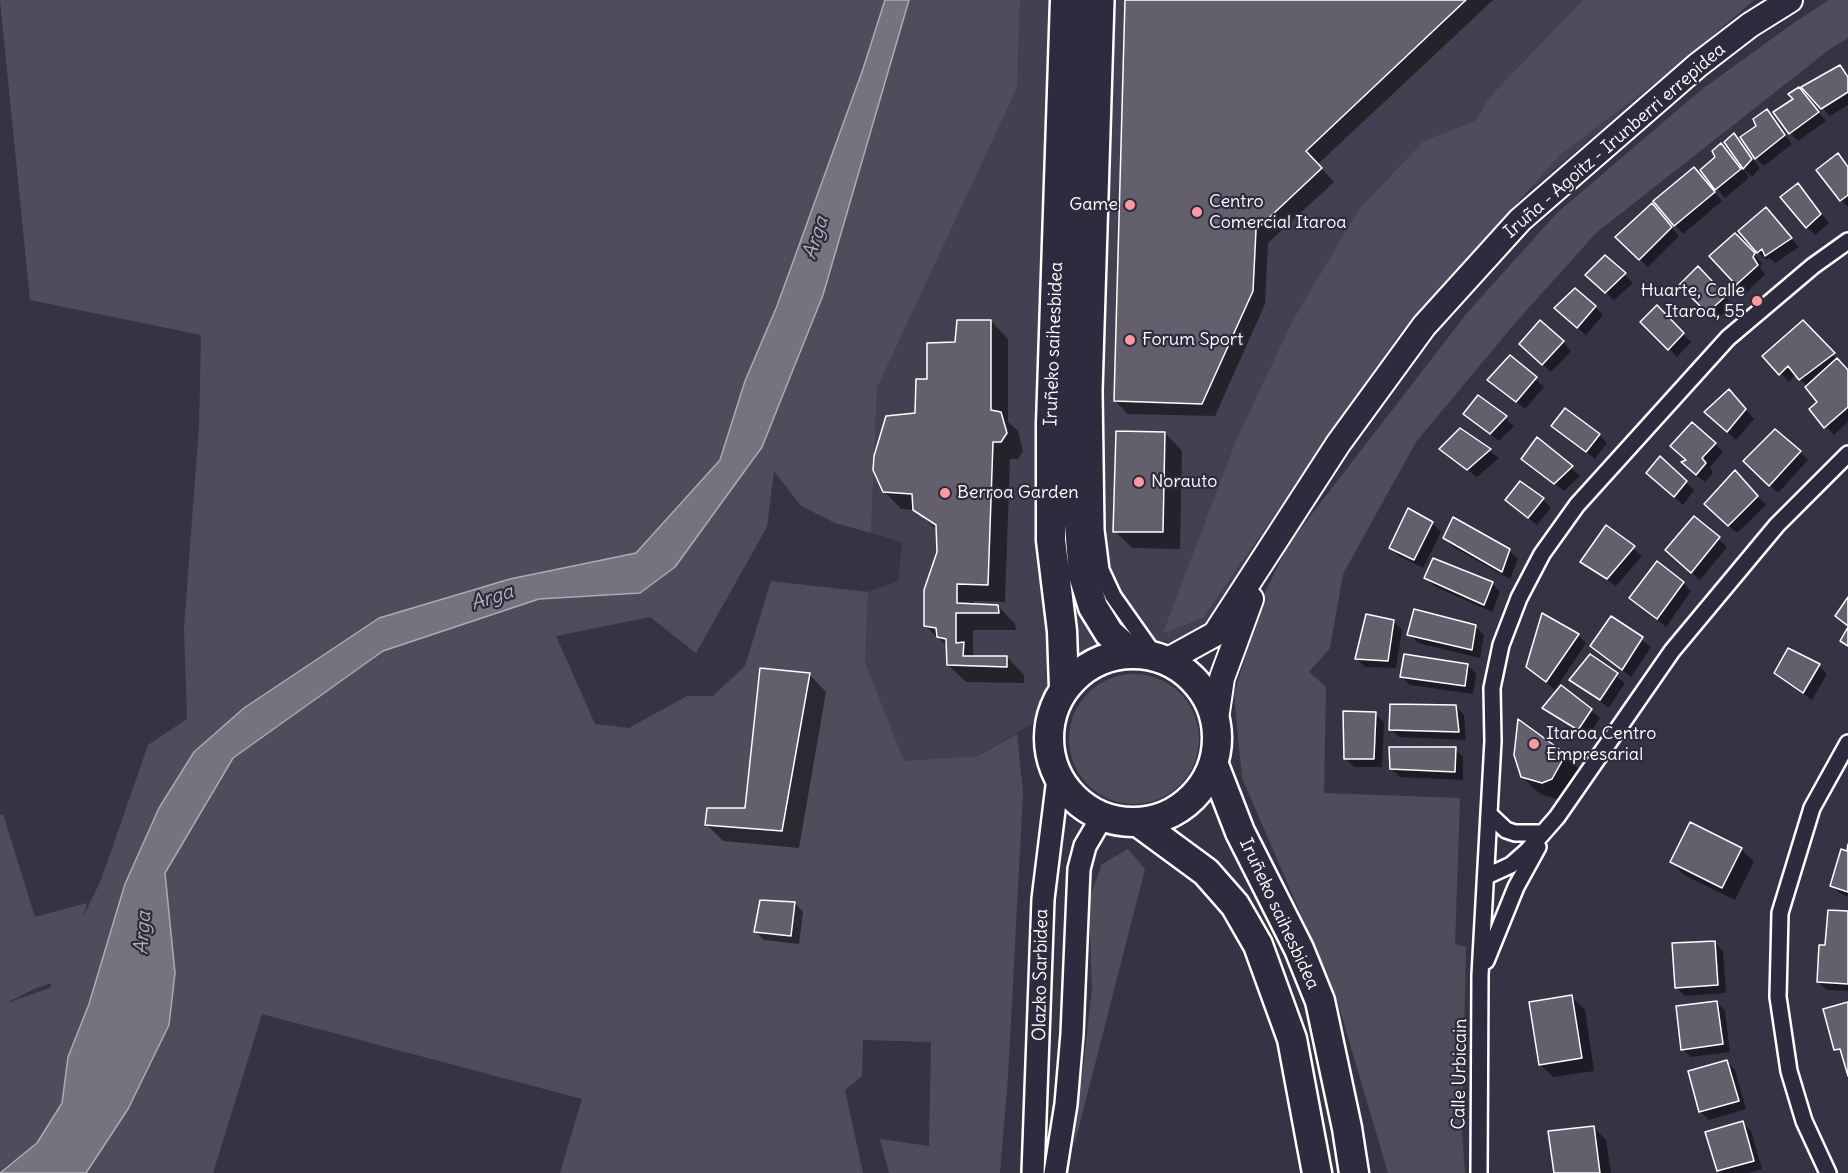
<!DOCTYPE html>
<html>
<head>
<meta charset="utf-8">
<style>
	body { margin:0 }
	canvas { display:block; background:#373345 }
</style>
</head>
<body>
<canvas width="1848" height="1173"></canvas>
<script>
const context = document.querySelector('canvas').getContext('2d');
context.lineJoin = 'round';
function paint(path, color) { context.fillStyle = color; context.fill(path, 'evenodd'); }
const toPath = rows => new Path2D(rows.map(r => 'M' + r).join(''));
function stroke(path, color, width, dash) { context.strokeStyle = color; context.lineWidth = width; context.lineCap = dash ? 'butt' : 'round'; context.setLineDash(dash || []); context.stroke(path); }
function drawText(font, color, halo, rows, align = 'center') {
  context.font = font + ' Delius,sans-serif'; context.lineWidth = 4.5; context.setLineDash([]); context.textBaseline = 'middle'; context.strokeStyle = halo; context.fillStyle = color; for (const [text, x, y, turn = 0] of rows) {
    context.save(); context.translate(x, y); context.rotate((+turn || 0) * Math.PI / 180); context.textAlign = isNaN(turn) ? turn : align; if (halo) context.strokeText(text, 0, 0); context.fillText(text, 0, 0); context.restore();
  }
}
paint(toPath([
	[1020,0,1754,0,1522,197,1408,335,1222,608,1193,637,1175,643,1130,638,1107,646,1057,677,1041,696,1035,722,978,756,904,761,865,662,868,592,898,581,902,542,871,533,877,388,1017,88]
]), '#444051');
paint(toPath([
	[0,0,885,0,863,69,777,306,745,381,720,460,636,553,510,579,379,618,194,752,159,808,125,884,89,1004,68,1057,62,1103,37,1143,0,1171,0,815,3,814,35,917,87,903,83,917,101,880,148,745,187,719,184,628,199,426,201,335,30,300],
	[52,983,50,988,4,1004,36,988],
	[909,0,1020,0,1017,88,877,388,871,533,835,523,801,506,774,471,767,527,696,653,650,617,556,636,595,724,629,728,687,696,713,696,745,666,771,581,868,592,865,662,904,761,978,756,1017,734,1023,792,1008,1077,1000,1173,889,1173,880,1139,929,1146,931,1042,863,1040,862,1076,845,1090,863,1173,560,1173,582,1099,262,1014,213,1173,82,1173,175,973,165,873,233,758,383,651,539,599,640,593,762,446,823,295],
	[761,668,810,673,782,831,705,824,707,808,745,808],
	[1583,0,1754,0,1683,61,1560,155,1398,335,1203,618,1163,633,1236,441,1292,322,1360,208,1424,141,1475,121,1490,97],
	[1829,0,1848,0,1848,38,1830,49,1596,233,1516,322,1416,442,1343,574,1330,648,1309,672,1326,687,1324,793,1460,798,1455,944,1466,947,1462,1132,1465,1173,1388,1173,1335,993,1242,778,1234,694,1263,597,1288,545,1467,313,1557,213,1701,90,1795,22],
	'1069 739a65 65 0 1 1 130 0a65 65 0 1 1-130 0Z',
	[1128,849,1145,869,1074,1146,1092,989,1089,899,1102,864]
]), '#514c5c');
const water = toPath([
	[885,0,909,0,823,295,762,447,675,567,640,593,539,599,383,651,233,758,165,873,175,973,169,1025,128,1109,86,1173,0,1173,37,1143,62,1103,68,1057,89,1004,125,884,159,808,194,752,244,708,379,618,510,579,636,553,720,460,745,381,777,306,863,69,885,0]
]);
paint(water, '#76737f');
stroke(water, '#adabb2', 1.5);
paint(toPath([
	[1127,0,1493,0,1318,164,1334,182,1268,243,1265,304,1215,416,1128,414,1115,401],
	[1840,67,1848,75,1848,105,1830,116,1803,87,1811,81,1814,83],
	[1799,88,1826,121,1798,141,1790,133],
	[1767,111,1792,144,1764,166,1756,158,1758,126],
	[1734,135,1760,168,1752,177,1742,167,1749,178,1725,198,1702,170,1717,157,1721,145,1735,161,1738,159],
	[1838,155,1848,166,1848,207,1841,200],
	[1694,169,1722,201,1683,234,1675,225],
	[1798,185,1829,223,1815,235,1807,227],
	[1660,213,1679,236,1648,267,1617,237],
	[1774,217,1799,247,1775,263,1769,258,1766,260,1758,252],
	[1735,235,1762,263,1760,267,1765,274,1746,293,1711,256],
	[1605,257,1633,283,1614,300,1596,283],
	[1707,277,1733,305,1716,320,1681,285],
	[1595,307,1603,315,1586,335,1565,317],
	[1657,307,1691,342,1677,357,1642,322],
	[991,321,1008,339,1008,422,1018,431,1023,451,1018,459,1010,459,1005,602,974,601,974,605,998,606,1015,624,1016,630,973,630,973,654,977,658,1007,657,1024,675,1024,683,966,682,948,665,947,646,925,626,938,553,938,531,915,510,901,509,884,491,929,381,956,343],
	[1803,322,1848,371,1848,422,1834,435,1811,409,1819,402,1808,387,1796,374,1789,382,1764,356],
	[1563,342,1571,351,1551,372,1529,352],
	[1510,357,1544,387,1525,409,1489,380],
	[1479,397,1514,426,1499,441,1465,414],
	[1737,399,1754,419,1736,440,1714,420],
	[1553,426,1599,435,1607,443,1595,459],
	[1461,430,1499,458,1477,477,1450,457],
	[1165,433,1182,451,1180,549,1132,548,1115,531],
	[1537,439,1580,476,1564,491,1523,459],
	[1715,444,1723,452,1710,467,1713,473,1705,482,1691,471,1688,460],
	[1800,452,1808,460,1778,493,1745,461],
	[1661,458,1694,490,1683,505,1656,481],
	[1743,481,1766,505,1737,533,1714,513],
	[1543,500,1551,508,1537,525,1516,508],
	[1694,518,1727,547,1700,580,1675,558],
	[1432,523,1441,532,1423,568,1399,556,1390,547],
	[1607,527,1642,556,1616,586,1581,561],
	[1445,538,1509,550,1518,559,1510,579,1453,547],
	[1426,578,1492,583,1500,592,1492,612,1434,586],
	[1683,583,1691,591,1666,627,1630,598],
	[1611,618,1651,647,1631,677,1592,646],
	[1394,622,1402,630,1396,668,1365,667,1357,659],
	[1475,626,1484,635,1480,658,1418,643,1409,634],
	[1578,635,1586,643,1555,690,1528,667],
	[1590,656,1625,683,1609,708,1571,680],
	[1468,665,1476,674,1473,694,1410,685,1402,677],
	[1819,665,1827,674,1812,700,1776,673],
	[809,674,826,692,799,848,723,841,706,824,747,809],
	[1456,707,1464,715,1466,740,1399,737,1391,729],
	[1544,708,1591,710,1600,718,1587,738],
	[1375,714,1384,722,1382,767,1354,767,1345,758],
	[1519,722,1565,755,1583,773,1560,800,1540,794,1522,777],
	[1455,749,1463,757,1463,780,1400,777,1391,768],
	[1741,849,1754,862,1735,900,1684,875,1672,862],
	[1848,851,1848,897,1841,894,1832,886],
	[795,903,803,912,799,944,764,940,756,932],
	[1848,912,1848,991,1827,990,1818,982,1826,946],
	[1714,942,1723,951,1726,993,1685,996,1676,987],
	[1572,997,1585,1010,1594,1071,1553,1077,1540,1064],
	[1717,1002,1725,1011,1730,1052,1691,1057,1683,1049],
	[1727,1062,1735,1070,1746,1109,1709,1120,1700,1111],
	[1742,1122,1751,1131,1762,1169,1748,1173,1720,1173,1707,1133],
	[1593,1127,1606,1140,1611,1173,1555,1173]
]), '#0007');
const building = toPath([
	[1125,0,1466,0,1306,151,1322,168,1256,230,1253,291,1202,404,1114,401,1125,0],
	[1840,65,1848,77,1848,92,1821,109,1801,87,1840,65],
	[1799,87,1819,112,1789,134,1773,112,1793,99,1788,94,1799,87],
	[1767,109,1785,135,1755,159,1740,137,1756,126,1753,119,1767,109],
	[1734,133,1752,159,1743,169,1724,142,1734,133],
	[1721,143,1741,169,1715,190,1700,170,1715,157,1712,151,1721,143],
	[1838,153,1848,167,1848,195,1840,201,1816,170,1838,153],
	[1694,167,1715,192,1674,226,1653,201,1694,167],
	[1798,183,1821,214,1806,228,1780,197,1798,183],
	[1652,203,1672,227,1639,260,1615,237,1652,203],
	[1766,207,1792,238,1765,256,1762,249,1757,253,1738,231,1766,207],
	[1735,233,1755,253,1753,257,1758,265,1736,285,1709,256,1735,233],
	[1605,255,1626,273,1605,293,1585,275,1605,255],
	[1698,266,1726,296,1707,313,1679,285,1698,266],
	[1575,288,1596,306,1577,328,1554,308,1575,288],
	[1657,305,1684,333,1668,350,1640,322,1657,305],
	[957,320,991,320,991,410,1001,412,1007,433,1001,442,993,442,988,585,957,584,957,603,998,605,999,613,956,613,956,643,964,642,963,656,1007,656,1007,667,947,665,946,639,937,637,936,628,924,626,924,590,937,552,936,525,913,510,912,494,883,492,873,470,874,456,886,416,915,413,916,379,927,379,927,343,955,342,957,320],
	[1540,320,1564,341,1542,365,1519,344,1540,320],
	[1803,320,1835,353,1799,380,1788,366,1779,375,1762,356,1803,320],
	[1510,355,1537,377,1516,402,1487,380,1510,355],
	[1837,358,1848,370,1848,407,1824,428,1809,409,1817,402,1805,387,1837,358],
	[1729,389,1746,409,1727,432,1704,412,1729,389],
	[1478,395,1507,416,1490,434,1463,414,1478,395],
	[1565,408,1600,434,1586,452,1551,426,1565,408],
	[1692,422,1716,443,1702,458,1706,463,1696,475,1681,462,1686,460,1670,446,1692,422],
	[1460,428,1491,449,1467,470,1439,449,1460,428],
	[1775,429,1801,451,1769,486,1743,461,1775,429],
	[1116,431,1165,432,1163,532,1113,532,1116,431],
	[1537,437,1573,466,1554,484,1521,459,1537,437],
	[1660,456,1687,481,1674,497,1646,473,1660,456],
	[1735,470,1758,496,1728,526,1704,504,1735,470],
	[1520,481,1544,498,1528,518,1505,500,1520,481],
	[1408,508,1433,522,1414,560,1389,548,1408,508],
	[1694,516,1720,537,1691,573,1665,550,1694,516],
	[1453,517,1510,549,1502,572,1443,538,1453,517],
	[1606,525,1635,546,1607,579,1580,562,1606,525],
	[1433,558,1493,582,1484,605,1424,578,1433,558],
	[1657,561,1684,582,1657,619,1629,598,1657,561],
	[1848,597,1848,626,1835,616,1848,597],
	[1414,609,1476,625,1472,650,1407,635,1414,609],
	[1542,613,1579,634,1546,682,1526,667,1542,613],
	[1366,614,1394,620,1388,661,1355,659,1366,614],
	[1611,616,1643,637,1622,670,1590,646,1611,616],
	[1848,627,1848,646,1840,641,1848,627],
	[1788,648,1820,664,1803,693,1774,673,1788,648],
	[1404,654,1468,664,1465,686,1400,677,1404,654],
	[1590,654,1618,673,1600,700,1569,680,1590,654],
	[760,668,810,673,782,831,705,825,707,808,745,808,760,668],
	[1561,685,1592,709,1578,730,1542,708,1561,685],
	[1390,704,1456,705,1459,732,1389,730,1390,704],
	[1343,711,1376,712,1374,759,1344,759,1343,711],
	[1518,719,1566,754,1552,779,1542,783,1521,777,1514,755,1518,719],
	[1389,747,1456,747,1455,772,1390,769,1389,747],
	[1690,822,1742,848,1722,888,1670,862,1690,822],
	[1848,844,1848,892,1830,886,1841,849,1847,851,1848,844],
	[760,900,795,902,791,936,754,932,760,900],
	[1828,910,1848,911,1848,984,1817,982,1819,945,1825,945,1828,910],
	[1715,941,1718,985,1675,988,1672,943,1715,941],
	[1572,995,1582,1058,1539,1065,1529,1002,1572,995],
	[1717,1001,1723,1044,1681,1050,1676,1006,1717,1001],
	[1848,1002,1848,1076,1840,1049,1834,1050,1823,1009,1848,1002],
	[1727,1060,1739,1101,1699,1112,1688,1071,1727,1060],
	[1743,1121,1754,1161,1717,1171,1705,1132,1743,1121],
	[1594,1126,1600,1173,1554,1173,1548,1131,1594,1126]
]);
paint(building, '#635f6d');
stroke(building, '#fff', 1.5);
const street = toPath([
	[1106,0,1094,391,1096,530,1101,570,1113,596,1156,657],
	[1489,814,1506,830,1515,833,1542,833],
	[1487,876,1511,865,1528,850,1557,817,1672,651,1777,525,1848,454],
	[1486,961,1516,887,1538,847],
	[1479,1173,1480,975,1493,741,1492,688,1501,645,1519,598,1542,554,1577,505,1728,338,1813,266,1848,241],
	[1828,1173,1804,1121,1789,1071,1778,997,1780,913,1812,808,1848,743]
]);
const secondary = toPath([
	[1033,1173,1043,899,1058,778],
	[1055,1173,1066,1104,1072,1034,1079,869,1085,846,1102,817]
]);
const primary = toPath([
	[1166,661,1215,634,1338,444,1424,326,1520,220,1698,65,1750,25,1790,0],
	[1216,719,1222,678,1251,599]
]);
const highway = toPath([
	[1089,0,1075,475,1083,575,1093,607,1109,633,1131,653],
	'1049 738a84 84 0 1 1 168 0a84 84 0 1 1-168 0Z',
	[1064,688,1062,631,1051,540,1051,424,1065,0],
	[1214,765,1240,832,1299,949,1320,1001,1347,1128,1354,1173],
	[1138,822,1206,872,1235,905,1258,945,1292,1039,1317,1173]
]);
stroke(street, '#fff', 20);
stroke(secondary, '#fff', 26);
stroke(primary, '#fff', 28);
stroke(highway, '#fff', 33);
stroke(street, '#2f2a3d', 15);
stroke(secondary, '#2f2a3d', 21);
stroke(primary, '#2f2a3d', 24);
stroke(highway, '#2f2a3d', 28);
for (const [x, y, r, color] of [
	[1130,205,6,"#ff9aa2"],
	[1197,212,6,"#ff9aa2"],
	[1757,301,6,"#ff9aa2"],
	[1130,340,6,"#ff9aa2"],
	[1139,482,6,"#ff9aa2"],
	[945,493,6,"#ff9aa2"],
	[1534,744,6,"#ff9aa2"]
]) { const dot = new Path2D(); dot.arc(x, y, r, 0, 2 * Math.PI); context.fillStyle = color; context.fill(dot); stroke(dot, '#2f2a3d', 2); }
drawText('18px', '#fff', '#2f2a3d', [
	["Iruña - Agoitz - Irunberri errepidea",1615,141,-41],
	["Iruñeko saihesbidea",1054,344,-88],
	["Iruñeko saihesbidea",1279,914,65],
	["Olazko Sarbidea",1041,975,-89],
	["Calle Urbicain",1460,1074,-89]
]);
drawText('18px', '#fff', '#2f2a3d', [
	["Centro",1209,202],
	["Comercial Itaroa",1209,223],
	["Game",1118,205,"right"],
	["Huarte, Calle",1745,291,"right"],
	["Itaroa, 55",1745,312,"right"],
	["Forum Sport",1142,340],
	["Norauto",1151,482],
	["Berroa Garden",957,493],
	["Itaroa Centro",1546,734],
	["Empresarial",1546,755]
], 'left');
drawText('italic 20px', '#b4b2b9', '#2f2a3d', [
	["Arga",816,238,-72],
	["Arga",492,598,-18],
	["Arga",143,933,-86]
]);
</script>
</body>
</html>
